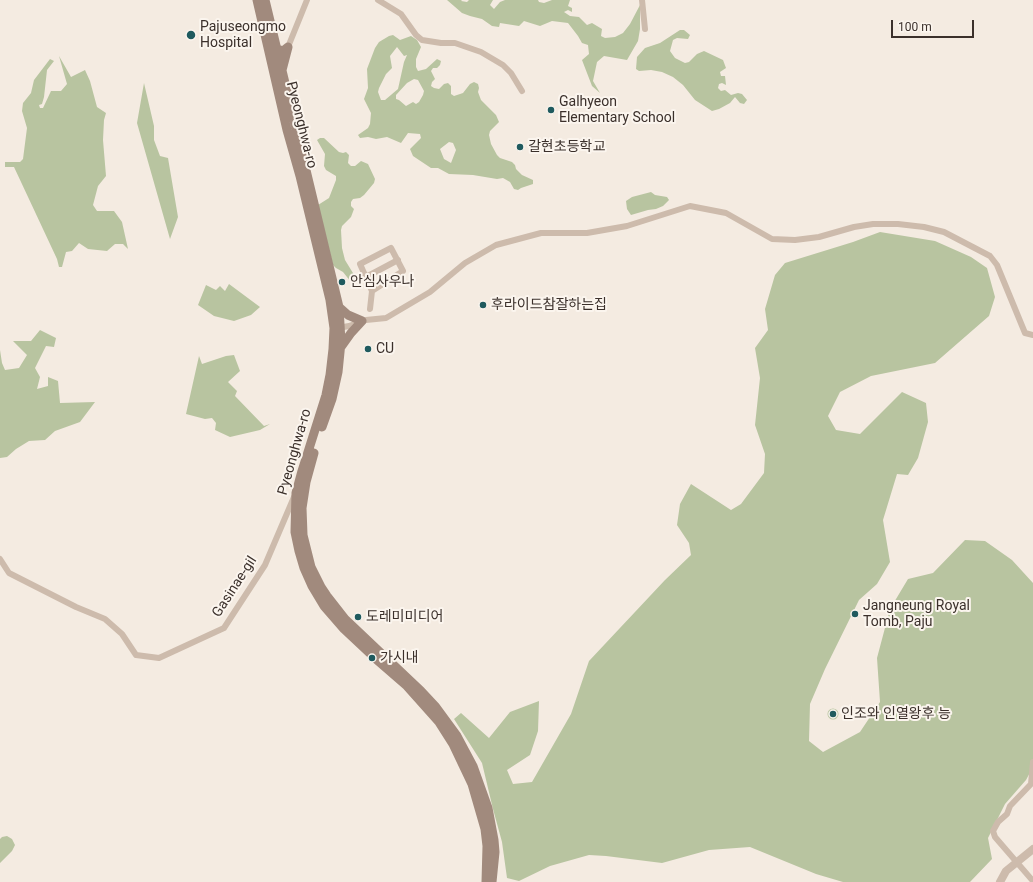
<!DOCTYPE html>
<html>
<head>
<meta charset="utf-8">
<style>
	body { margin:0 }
	#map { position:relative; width:1033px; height:882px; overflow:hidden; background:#f4ebe1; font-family:Roboto,sans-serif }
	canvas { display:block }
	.scale { position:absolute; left:891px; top:20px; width:83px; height:18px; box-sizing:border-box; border:2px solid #3b302b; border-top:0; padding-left:5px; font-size:12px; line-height:14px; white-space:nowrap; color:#3b302b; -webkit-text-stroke:3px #fbf5ee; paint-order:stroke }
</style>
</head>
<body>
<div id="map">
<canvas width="1033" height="882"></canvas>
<div class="scale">100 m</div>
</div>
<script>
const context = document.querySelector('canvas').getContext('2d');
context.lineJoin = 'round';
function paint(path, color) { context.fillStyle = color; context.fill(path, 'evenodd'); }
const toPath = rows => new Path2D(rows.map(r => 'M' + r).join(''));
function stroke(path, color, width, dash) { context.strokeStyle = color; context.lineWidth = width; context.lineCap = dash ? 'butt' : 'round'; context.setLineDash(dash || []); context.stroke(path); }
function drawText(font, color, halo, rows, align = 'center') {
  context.font = font + ' Roboto,"Noto Sans KR",sans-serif'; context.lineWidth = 4; context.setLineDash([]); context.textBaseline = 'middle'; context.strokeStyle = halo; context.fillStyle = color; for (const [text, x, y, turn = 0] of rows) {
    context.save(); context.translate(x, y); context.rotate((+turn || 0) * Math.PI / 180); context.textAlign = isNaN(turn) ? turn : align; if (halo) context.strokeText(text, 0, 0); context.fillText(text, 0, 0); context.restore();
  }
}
paint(toPath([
	[447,0,462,0,461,1,467,2,469,0,493,0,490,5,494,9,500,2,505,0,538,0,539,2,544,3,552,0,570,0,568,6,572,8,572,12,568,10,564,12,570,16,579,17,587,25,592,23,602,29,601,36,605,38,615,37,623,33,630,24,640,5,640,29,638,41,627,60,604,56,597,62,593,81,600,93,592,86,582,60,589,54,588,45,582,43,578,36,568,23,552,21,540,26,524,21,519,26,500,23,499,27,492,26,482,19,470,16,462,13],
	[680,30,684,30,690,35,688,39,677,38,673,40,670,51,675,58,685,63,689,62,697,54,704,51,723,60,726,68,720,72,721,76,725,76,726,85,722,83,719,84,718,88,721,91,725,90,731,95,738,93,742,94,747,100,744,104,740,103,735,97,730,103,719,109,712,111,695,100,683,85,673,77,662,72,651,70,639,71,636,69,637,57,645,48,660,43],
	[393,35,400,40,411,36,417,40,421,47,416,59,416,67,418,71,426,69,437,59,441,61,440,65,437,68,433,68,431,71,435,79,432,82,431,86,434,88,439,89,444,84,448,83,451,86,451,94,454,96,463,93,470,84,474,82,478,84,479,88,478,92,481,100,496,115,499,122,490,131,489,135,491,144,497,155,500,158,512,162,515,165,516,169,522,175,533,180,533,184,521,188,518,190,514,189,510,182,503,178,497,179,473,175,449,174,438,168,431,168,413,156,410,149,421,138,420,134,408,133,401,143,387,137,376,139,368,137,360,138,358,135,368,128,370,124,371,113,364,99,368,88,367,69,375,48,379,42,389,36],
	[397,47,404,56,407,55,404,62,398,89,385,100,381,100,378,92,379,88,386,74,392,68,390,56],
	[414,79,418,80,424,91,423,95,419,102,416,104,413,102,406,106,399,100,396,99,396,95,407,83],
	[449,142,453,143,456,150,451,163,444,159,440,149],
	[59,56,71,77,85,70,90,81,97,107,106,113,104,120,103,140,106,176,98,186,93,205,97,211,114,211,122,222,128,249,123,244,115,244,107,251,88,249,79,243,72,251,66,252,62,267,59,267,57,259,14,167,5,167,5,162,20,162,23,159,27,128,22,111,23,103,31,93,34,80,50,59,54,61,47,70,44,97,42,104,39,105,40,108,43,108,51,91,61,91,67,84],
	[144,83,154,126,154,140,160,156,168,158,178,217,170,239,137,123],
	[320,138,324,138,339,152,343,153,346,152,349,155,348,163,351,166,355,166,361,161,368,164,375,179,374,183,364,195,360,198,353,199,351,202,351,206,354,209,351,217,342,226,341,230,342,248,345,260,356,278,355,282,351,282,343,272,336,268,333,265,318,205,329,198,336,180,336,176,326,170,324,166,325,154,317,140],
	[651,192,655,195,667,197,669,200,663,206,656,209,648,210,631,215,627,209,626,201,632,197],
	[880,232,935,241,971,257,987,268,995,297,989,316,935,363,871,376,840,392,828,416,836,430,860,434,902,392,926,403,928,422,918,458,908,475,897,474,883,520,890,562,877,584,859,600,825,669,810,704,809,741,823,752,860,732,880,702,877,658,890,609,908,579,933,573,965,540,985,541,1012,560,1033,583,1033,767,1026,780,1005,804,988,838,992,859,970,882,843,882,816,874,750,847,709,850,662,863,606,856,589,855,550,866,519,881,507,878,502,842,493,809,482,763,454,719,461,713,489,738,510,712,539,701,538,731,530,755,507,770,513,784,532,782,571,714,589,661,665,580,691,555,689,543,677,525,680,504,691,484,731,510,741,504,764,473,765,454,755,425,760,378,755,348,768,330,765,309,775,275,785,263,853,242],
	[229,284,260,307,251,315,234,321,214,316,198,305,206,285,216,290,220,286,225,291],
	[40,330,56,338,54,347,46,346,35,368,40,377,37,389,48,386,48,377,58,381,60,403,95,402,80,422,55,431,45,440,29,441,16,449,7,457,0,458,0,350,2,363,5,370,19,368,27,355,13,341,31,341],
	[234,355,240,371,228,382,237,391,235,396,264,426,270,424,260,430,230,437,215,430,216,423,212,418,205,419,186,414,199,356,202,364,226,356],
	'827.5 714a5.5 5.5 0 1 1 11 0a5.5 5.5 0 1 1-11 0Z',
	[7,836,12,839,15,845,12,851,0,863,0,839,2,837]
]), '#b8c4a0');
stroke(toPath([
	[378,0,401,14,416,35,422,40,441,43,455,43,481,52,503,65,511,73,522,91],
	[642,0,645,29],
	[288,47,307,0],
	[366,277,398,260],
	[370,309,372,291,360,264,391,248,403,271,372,291],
	[338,328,349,326,366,320,386,318,430,292,465,263,496,245,541,233,587,233,627,226,690,206,726,213,772,239,795,240,819,237,854,227,873,224,898,224,924,227,944,232,990,256,997,265,1025,333,1033,335],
	[0,559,9,573,76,607,105,619,122,634,136,655,159,658,224,628,265,565,294,497],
	[1033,762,1031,784,1010,806,1007,814,998,822,993,831,995,837,1033,881]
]), '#cdbbac', 6);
stroke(toPath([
	[1000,882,1006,871,1033,849]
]), '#cdbbac', 8);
stroke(toPath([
	[257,0,287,130,300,176,330,300,334,328,333,349,330,375,326,395,302,471,296,493,295,532,299,551,304,568,312,586,324,606,344,629,376,659,406,685,439,722,453,744,472,784,485,829,487,846,486,882],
	[265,0,339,307,341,342,338,372,332,399,322,427],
	[277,49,283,51,288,47,282,70],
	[339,307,348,315,362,321,351,333,341,347],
	[314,453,306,482,302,508,303,535,311,567,321,587,327,596,345,619,421,691,435,706,457,736,473,766,488,808,494,840,495,852,492,882]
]), '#a18a7d', 9);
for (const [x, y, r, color] of [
	[191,35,5,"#1f5a5e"],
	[551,110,4,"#1f5a5e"],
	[520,147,4,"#1f5a5e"],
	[342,282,4,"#1f5a5e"],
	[483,305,4,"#1f5a5e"],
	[368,349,4,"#1f5a5e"],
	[855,614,4,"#1f5a5e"],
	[358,617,4,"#1f5a5e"],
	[372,658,4,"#1f5a5e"],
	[833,714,4,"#1f5a5e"]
]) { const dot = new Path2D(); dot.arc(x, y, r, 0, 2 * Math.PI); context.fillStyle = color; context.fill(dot); stroke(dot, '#fbf5ee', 1.5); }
drawText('14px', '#3b302b', '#fbf5ee', [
	["Pajuseongmo",200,27],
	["Hospital",200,43],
	["Galhyeon",559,102],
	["Elementary School",559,118],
	["갈현초등학교",528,147],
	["안심사우나",350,282],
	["후라이드참잘하는집",491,305],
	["CU",376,349],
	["Jangneung Royal",863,606],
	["Tomb, Paju",863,622],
	["도레미미디어",366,617],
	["가시내",380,658],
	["인조와 인열왕후 능",841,714]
], 'left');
drawText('14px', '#3b302b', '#fbf5ee', [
	["Pyeonghwa-ro",301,125,76],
	["Pyeonghwa-ro",295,452,-74],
	["Gasinae-gil",235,587,-57]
]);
</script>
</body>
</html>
